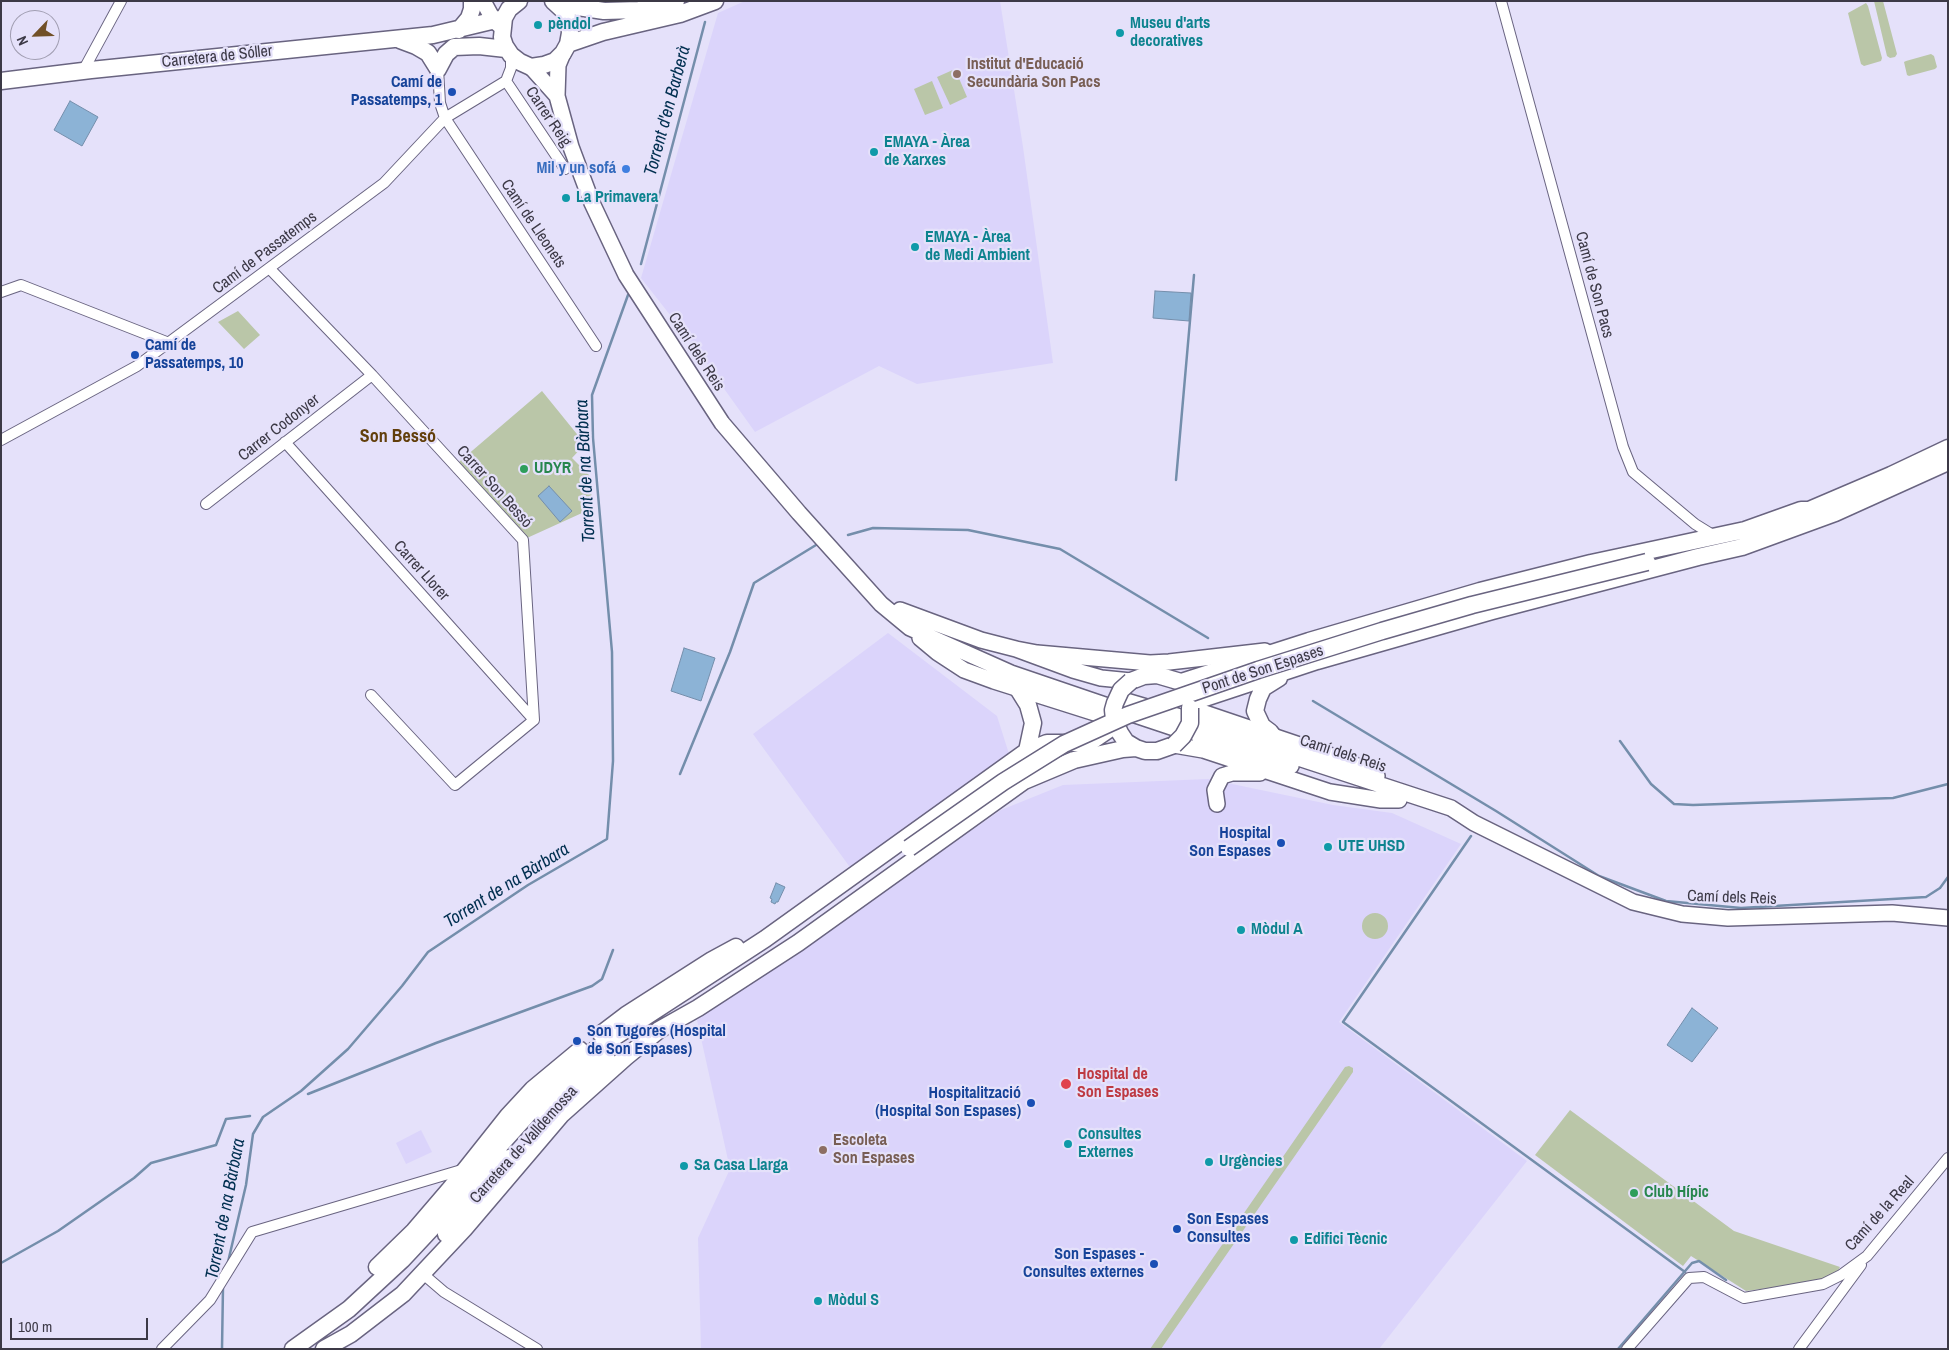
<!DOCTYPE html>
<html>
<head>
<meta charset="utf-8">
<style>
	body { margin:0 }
	#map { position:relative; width:1949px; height:1350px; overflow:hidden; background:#e5e1fa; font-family:"Archivo Narrow",sans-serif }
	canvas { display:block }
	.frame { position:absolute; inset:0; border:2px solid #3c3946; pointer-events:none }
	.north { position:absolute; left:10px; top:10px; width:50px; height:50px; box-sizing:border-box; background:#e5e1fa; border:1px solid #a19eb2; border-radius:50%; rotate:246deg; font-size:14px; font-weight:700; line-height:20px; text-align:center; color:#3c3946 }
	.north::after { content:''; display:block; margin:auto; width:18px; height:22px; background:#715027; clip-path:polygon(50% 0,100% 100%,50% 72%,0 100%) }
	.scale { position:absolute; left:10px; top:1318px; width:138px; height:22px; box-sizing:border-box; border:2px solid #3c3946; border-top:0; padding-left:6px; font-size:15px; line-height:18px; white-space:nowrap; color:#3c3946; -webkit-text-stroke:4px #e5e1fa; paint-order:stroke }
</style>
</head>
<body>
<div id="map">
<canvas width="1949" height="1350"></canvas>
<div class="frame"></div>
<div class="north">N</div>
<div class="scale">100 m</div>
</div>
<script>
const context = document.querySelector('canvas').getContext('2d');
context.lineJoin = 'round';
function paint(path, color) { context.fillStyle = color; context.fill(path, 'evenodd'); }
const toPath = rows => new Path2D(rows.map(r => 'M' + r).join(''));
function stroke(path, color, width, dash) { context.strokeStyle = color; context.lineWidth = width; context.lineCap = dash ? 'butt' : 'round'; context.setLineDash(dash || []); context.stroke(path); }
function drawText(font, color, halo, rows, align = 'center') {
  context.font = font + ' "Archivo Narrow",sans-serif'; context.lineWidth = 4.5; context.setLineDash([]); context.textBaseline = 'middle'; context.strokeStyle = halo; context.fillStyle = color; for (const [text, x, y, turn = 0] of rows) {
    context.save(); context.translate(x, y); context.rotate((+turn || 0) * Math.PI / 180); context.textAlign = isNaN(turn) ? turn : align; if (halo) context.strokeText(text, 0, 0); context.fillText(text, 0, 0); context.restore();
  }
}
paint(toPath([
	[745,1,1000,1,1023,147,1053,363,917,384,879,366,755,432,685,334,641,278,718,13],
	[888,633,997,716,1010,757,852,870,753,734],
	[1208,779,1333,805,1392,813,1461,844,1339,1022,1527,1161,1379,1349,701,1349,698,1238,730,1169,697,1020,1001,810,1063,785],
	[421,1130,432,1152,406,1164,396,1143]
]), '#dbd4fb');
paint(toPath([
	[1874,1,1883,1,1897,54,1895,57,1890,58,1887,56],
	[1866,3,1868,6,1882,58,1881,61,1864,66,1861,64,1848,13],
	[1931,54,1934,56,1937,67,1935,69,1909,76,1907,75,1904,62,1906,61],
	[955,69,967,97,950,105,937,77],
	[932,81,943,108,925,115,914,89],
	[238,311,260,335,244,349,218,322],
	[542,391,585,444,572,458,589,475,593,508,527,538,459,462],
	'1362 926a13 13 0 1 1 26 0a13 13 0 1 1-26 0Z',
	[1349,1066,1353,1068,1353,1072,1161,1349,1150,1349,1345,1067],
	[1570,1110,1734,1231,1840,1267,1836,1274,1825,1281,1746,1291,1691,1256,1683,1266,1535,1155]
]), '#bac6a8');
const water = toPath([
	[70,101,98,117,82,146,54,130,70,101],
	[1155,291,1191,293,1189,321,1153,318,1155,291],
	[549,486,572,511,560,522,538,496,549,486],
	[684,648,715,658,701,701,671,691,684,648],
	[776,883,785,887,778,902,776,902,775,904,771,902,772,899,770,898,776,883],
	[1692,1008,1718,1028,1692,1062,1667,1045,1692,1008]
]);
paint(water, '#8cb3d6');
stroke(water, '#748eab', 1);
stroke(toPath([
	[641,264,705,22],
	[1176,480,1194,275],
	[848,535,873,528,968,530,1060,549,1208,638],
	[1313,701,1496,811,1599,876,1666,901,1741,908,1926,897,1940,888,1948,877],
	[1620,741,1651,784,1674,804,1693,805,1893,798,1948,784],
	[680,774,730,652,754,583,816,545],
	[1471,836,1343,1022,1685,1272],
	[308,1094,436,1043,592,986,602,979,613,950],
	[228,1262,246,1185,253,1134,263,1117,301,1091,348,1049,402,986,428,952,528,885,607,839,613,761,612,652,593,438,592,395,628,295],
	[1,1263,58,1231,134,1178,151,1163,216,1145,226,1119,250,1116],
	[222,1349,223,1287],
	[1618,1349,1692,1263,1699,1261,1726,1280]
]), '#748eab', 2.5);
const street = toPath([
	[1501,1,1623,447,1633,472,1695,524,1716,537],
	[438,69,440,103,445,118,596,346],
	[83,71,121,1],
	[506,81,565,169],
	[270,269,372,375,523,540,534,720,455,785,371,695],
	[1,292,21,285,169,343],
	[1,440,137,366,384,183,445,118,506,81,511,68,511,55],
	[285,442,534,720],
	[206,504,372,375],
	[423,1274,444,1292,537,1349],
	[162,1349,210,1300,252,1232,465,1169],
	[1627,1349,1689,1278,1704,1277,1744,1298,1823,1284,1841,1275,1867,1256,1948,1158],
	[1799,1349,1861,1265]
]);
const secondary = toPath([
	[483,1,494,21,502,27],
	[563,53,558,65,557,96,571,147,592,203,626,275,722,423,799,513,881,604,910,628,1011,673,1105,705],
	[531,67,557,96],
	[900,610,981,640,1016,649,1073,670,1101,678,1131,681],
	[920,638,938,653,964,670,994,681,1114,719],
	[1016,649,1037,653,1150,663,1169,662,1265,651],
	[1126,701,1180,717],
	[1190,708,1347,761,1377,776],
	[1126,712,1177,729],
	[1198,725,1451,808,1474,823,1633,902,1682,914,1728,918,1892,913,1948,918],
	[1199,736,1291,766],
	[1174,745,1203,750,1330,792,1381,800,1399,800],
	[1217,804,1215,790,1222,776,1232,773,1260,773]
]);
const primary = toPath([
	[519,1,509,9,504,18,502,37,505,46,511,55,520,62,531,67,544,65,555,61,563,53,568,44,570,33,569,22,565,12,553,1],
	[558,4,604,11,639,10,676,1],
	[459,30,469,18,472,9,472,1],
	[400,40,416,46,428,53,438,69],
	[568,44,603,32,680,14,715,1],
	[438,69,446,54,454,47,479,46,506,49],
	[1,81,91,70,433,35,504,18],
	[1800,515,1809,510,1891,475,1948,448],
	[1131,681,1144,676,1157,675,1181,682,1309,641,1480,591,1591,563,1745,530,1801,510,1809,510],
	[1018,689,1028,705,1033,723,1027,751],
	[1190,703,1317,661,1492,611,1698,557,1742,547,1835,513,1948,462],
	[1114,719,1120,733,1126,742,1136,748,1145,751,1157,751,1174,745],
	[1273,736,1270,732,1262,726,1255,711,1258,699,1263,688,1279,678],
	[601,1034,626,1015,712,960,736,947],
	[543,1119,560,1099,607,1059],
	[446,1234,509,1158],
	[377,1267,414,1231,450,1189,508,1116,533,1089,580,1050],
	[293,1349,349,1309,402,1260,445,1214,486,1161,548,1092,596,1049,765,939,1027,751,1047,743,1078,743,1095,739,1114,726],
	[324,1349,351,1334,403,1294,464,1229,561,1115,626,1057,659,1030,698,1008,798,943,1024,781,1074,760,1123,749,1136,748]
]);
stroke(street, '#696480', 12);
stroke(secondary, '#696480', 18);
stroke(primary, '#696480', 19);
stroke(street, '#fff', 10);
stroke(secondary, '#fff', 15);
stroke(primary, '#fff', 16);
const primaryBridge = toPath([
	[1114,719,1113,710,1115,703,1121,690,1131,681],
	[1174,745,1183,736,1190,723,1190,708],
	[909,848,1003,782,1064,744,1128,715,1258,670,1382,631,1472,605,1647,562]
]);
stroke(primaryBridge, '#696480', 19, []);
stroke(primaryBridge, '#fff', 16);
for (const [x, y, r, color] of [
	[538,25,5,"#0f9aa8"],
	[1120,33,5,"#0f9aa8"],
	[957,74,5,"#8d6e63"],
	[452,92,5,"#1a4fb4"],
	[874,152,5,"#0f9aa8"],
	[626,169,5,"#3f7fe0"],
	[566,198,5,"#0f9aa8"],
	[915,247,5,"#0f9aa8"],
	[135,355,5,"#1a4fb4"],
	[524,469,5,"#2e9e5b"],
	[1281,843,5,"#1a4fb4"],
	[1328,847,5,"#0f9aa8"],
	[1241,930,5,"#0f9aa8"],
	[577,1041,5,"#1a4fb4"],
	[1066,1084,6,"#e0444e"],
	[1031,1103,5,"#1a4fb4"],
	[1068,1144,5,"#0f9aa8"],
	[823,1150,5,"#8d6e63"],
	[1209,1162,5,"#0f9aa8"],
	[684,1166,5,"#0f9aa8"],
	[1634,1193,5,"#2e9e5b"],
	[1177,1229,5,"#1a4fb4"],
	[1294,1240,5,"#0f9aa8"],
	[1154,1264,5,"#1a4fb4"],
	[818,1301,5,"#0f9aa8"]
]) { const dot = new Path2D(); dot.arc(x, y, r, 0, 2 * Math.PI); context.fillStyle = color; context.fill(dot); stroke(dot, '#e5e1fa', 2); }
drawText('bold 16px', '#0d838f', '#e5e1fa', [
	["Museu d'arts",1130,24],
	["decoratives",1130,42],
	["pèndol",548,25],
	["EMAYA - Àrea",884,143],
	["de Xarxes",884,161],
	["La Primavera",576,198],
	["EMAYA - Àrea",925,238],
	["de Medi Ambient",925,256],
	["UTE UHSD",1338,847],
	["Mòdul A",1251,930],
	["Consultes",1078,1135],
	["Externes",1078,1153],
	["Urgències",1219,1162],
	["Sa Casa Llarga",694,1166],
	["Edifici Tècnic",1304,1240],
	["Mòdul S",828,1301]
], 'left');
drawText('16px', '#3c3946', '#e5e1fa', [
	["Carretera de Sóller",217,57,-6],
	["Carrer Reig",548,117,56],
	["Camí de Lleonets",533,224,56],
	["Camí de Passatemps",265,253,-37],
	["Camí de Son Pacs",1594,285,75],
	["Camí dels Reis",696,352,57],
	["Carrer Codonyer",279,428,-38],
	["Carrer Son Bessó",494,487,48],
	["Carrer Llorer",421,571,48],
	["Pont de Son Espases",1263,670,-18],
	["Camí dels Reis",1343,754,18],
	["Camí dels Reis",1732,898,2],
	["Carretera de Valldemossa",524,1145,-48],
	["Camí de la Real",1880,1214,-48]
]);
drawText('bold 16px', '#785e54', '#e5e1fa', [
	["Institut d'Educació",967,65],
	["Secundària Son Pacs",967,83],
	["Escoleta",833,1141],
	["Son Espases",833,1159]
], 'left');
drawText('bold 16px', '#164399', '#e5e1fa', [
	["Camí de",442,83],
	["Passatemps, 1",442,101],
	["Camí de",145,346,"left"],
	["Passatemps, 10",145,364,"left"],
	["Hospital",1271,834],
	["Son Espases",1271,852],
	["Son Tugores (Hospital",587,1032,"left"],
	["de Son Espases)",587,1050,"left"],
	["Hospitalització",1021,1094],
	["(Hospital Son Espases)",1021,1112],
	["Son Espases",1187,1220,"left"],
	["Consultes",1187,1238,"left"],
	["Son Espases -",1144,1255],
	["Consultes externes",1144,1273]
], 'right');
drawText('bold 16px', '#366cbe', '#e5e1fa', [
	["Mil y un sofá",616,169]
], 'right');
drawText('bold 16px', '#27864d', '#e5e1fa', [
	["UDYR",534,469],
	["Club Hípic",1644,1193]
], 'left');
drawText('bold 16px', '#be3a42', '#e5e1fa', [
	["Hospital de",1077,1075],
	["Son Espases",1077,1093]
], 'left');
drawText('italic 18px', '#002f50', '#e5e1fa', [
	["Torrent d'en Barberà",668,111,-75],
	["Torrent de na Bàrbara",586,471,-93],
	["Torrent de na Bàrbara",507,886,-32],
	["Torrent de na Bàrbara",226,1209,-79]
]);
drawText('bold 18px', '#623f0b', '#e5e1fa', [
	["Son Bessó",398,437]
]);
</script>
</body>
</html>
